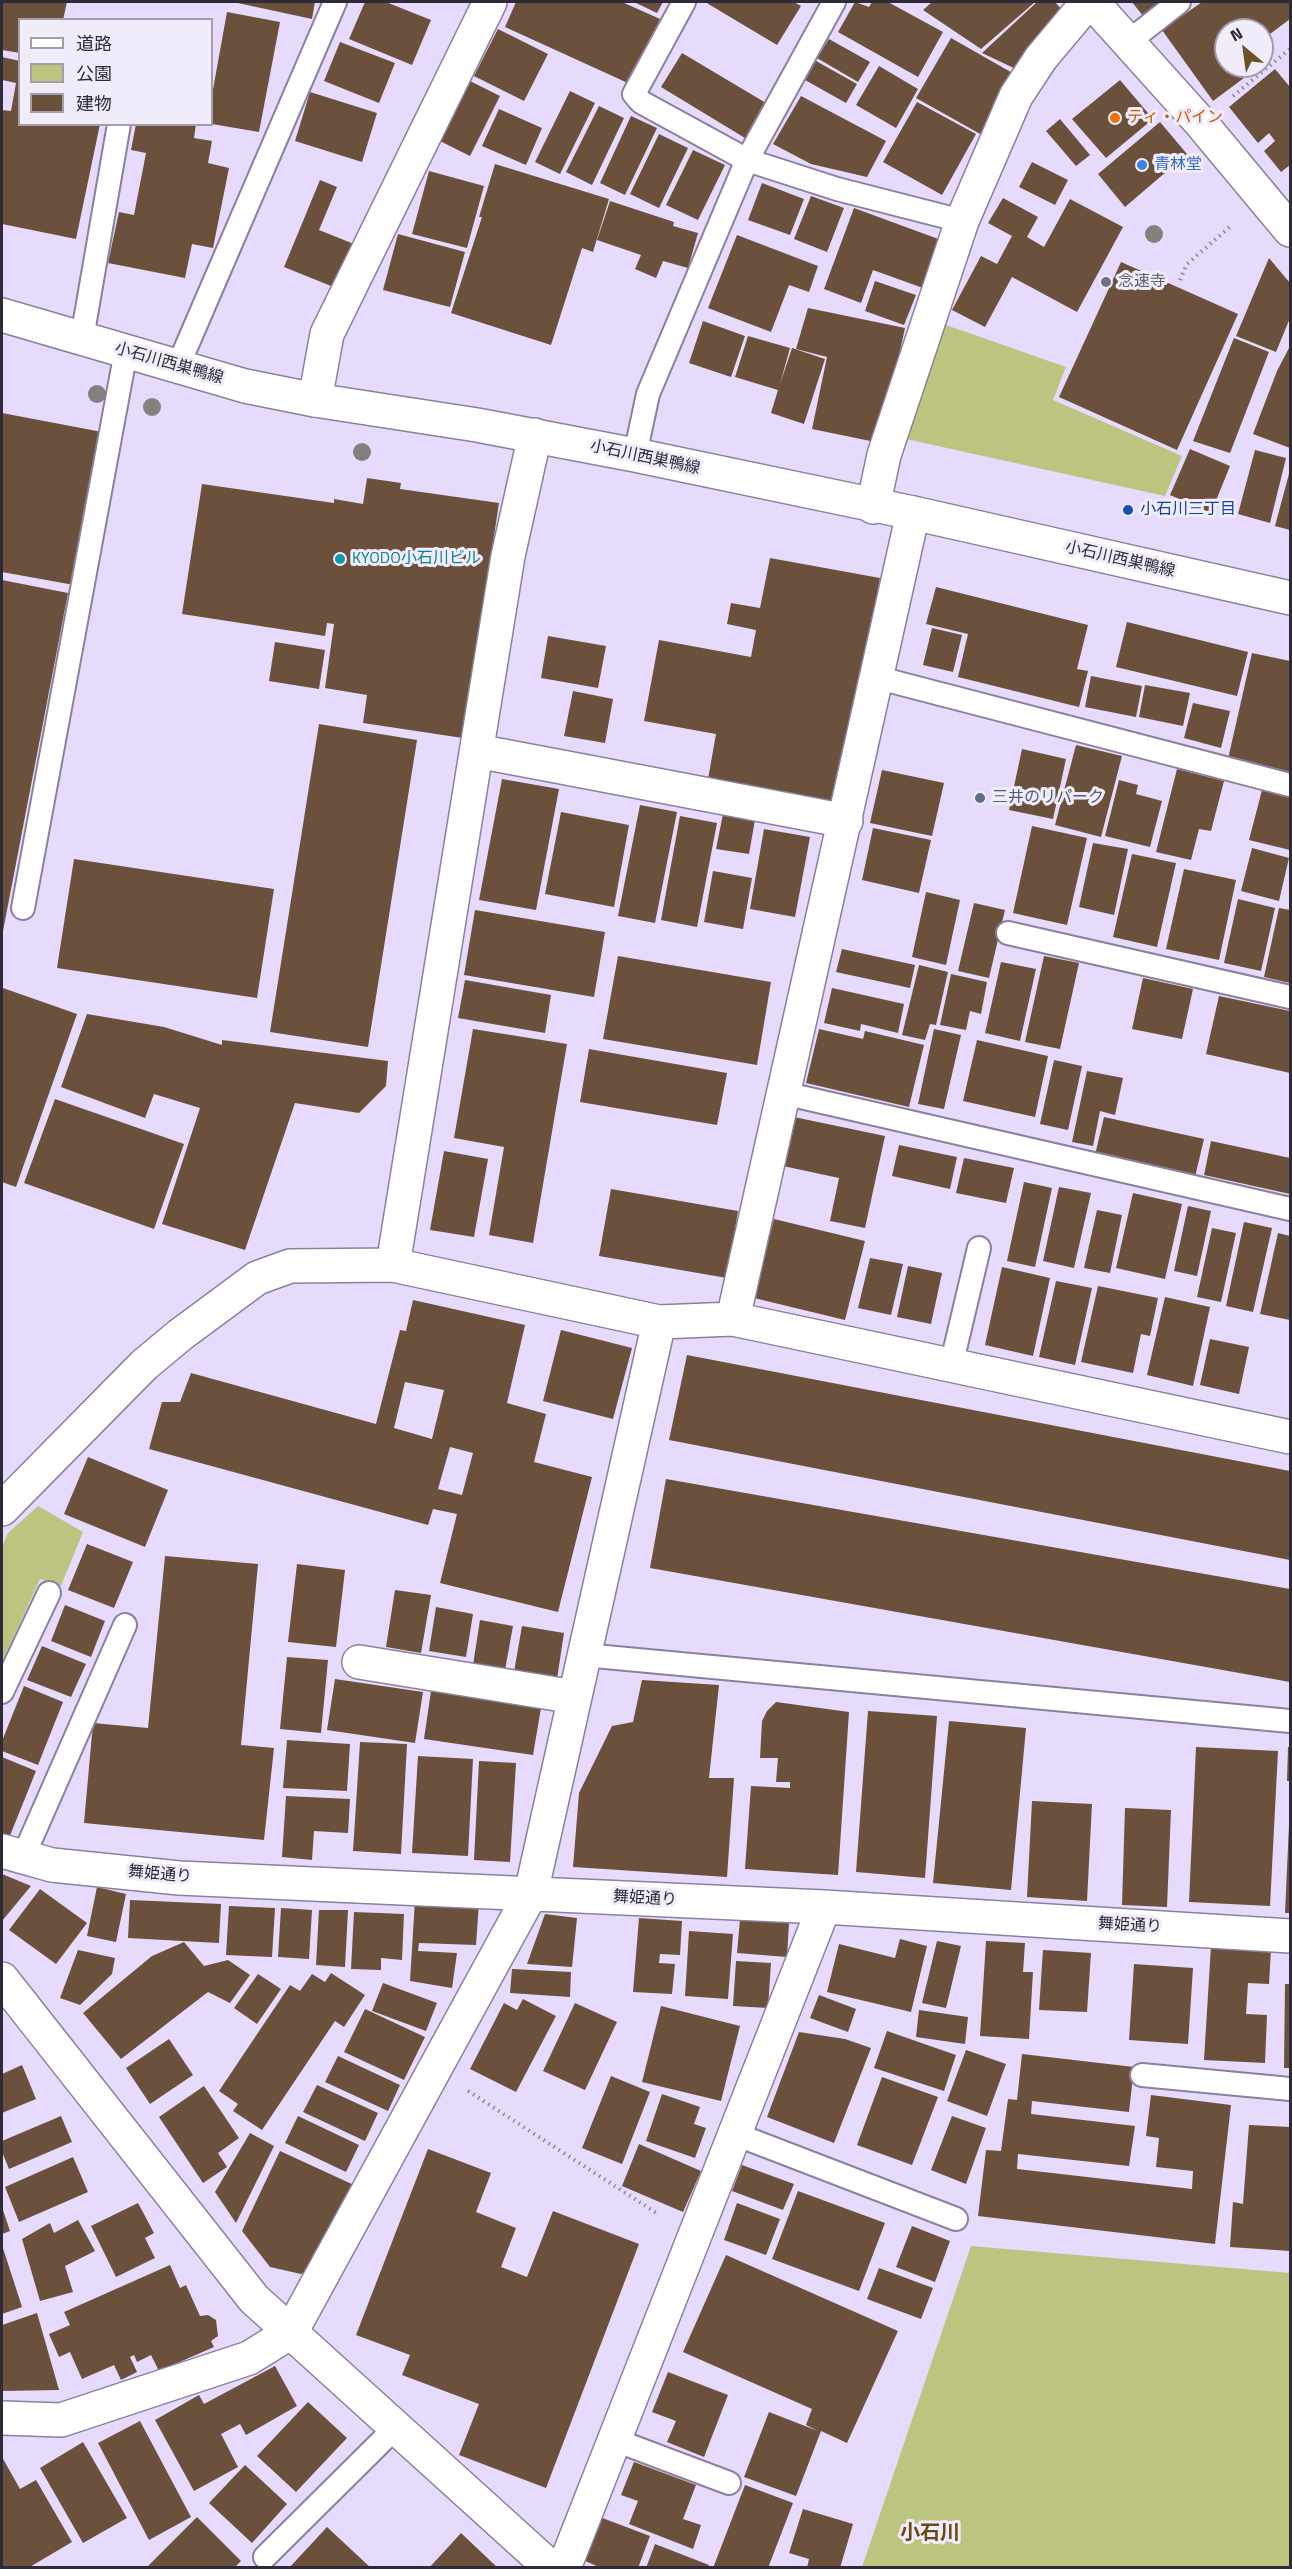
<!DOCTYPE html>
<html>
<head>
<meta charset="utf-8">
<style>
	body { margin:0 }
	#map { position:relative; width:1292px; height:2569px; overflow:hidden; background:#e7dbfd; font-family:"Titillium Web","Noto Sans JP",sans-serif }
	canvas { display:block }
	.frame { position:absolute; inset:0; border:3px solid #2e2a37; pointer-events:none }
	.legend { position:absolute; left:18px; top:18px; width:195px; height:108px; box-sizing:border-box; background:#f1ecfa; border:2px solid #a39eac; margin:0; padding:8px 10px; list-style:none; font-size:18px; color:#2e2a37 }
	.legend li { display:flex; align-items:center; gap:12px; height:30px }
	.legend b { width:30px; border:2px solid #a39eac }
	.north { position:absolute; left:1214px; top:18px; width:60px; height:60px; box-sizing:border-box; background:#f1ecfa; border:2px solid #a39eac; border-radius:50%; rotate:331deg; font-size:16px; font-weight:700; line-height:24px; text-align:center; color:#2e2a37 }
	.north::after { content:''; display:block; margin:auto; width:21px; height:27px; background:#6e5024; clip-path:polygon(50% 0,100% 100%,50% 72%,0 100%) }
</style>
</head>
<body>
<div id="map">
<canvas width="1292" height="2569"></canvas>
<div class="frame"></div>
<ul class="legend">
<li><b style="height:8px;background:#fff"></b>道路</li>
<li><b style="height:16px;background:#bdc480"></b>公園</li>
<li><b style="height:16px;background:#6b503c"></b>建物</li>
</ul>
<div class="north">N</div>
</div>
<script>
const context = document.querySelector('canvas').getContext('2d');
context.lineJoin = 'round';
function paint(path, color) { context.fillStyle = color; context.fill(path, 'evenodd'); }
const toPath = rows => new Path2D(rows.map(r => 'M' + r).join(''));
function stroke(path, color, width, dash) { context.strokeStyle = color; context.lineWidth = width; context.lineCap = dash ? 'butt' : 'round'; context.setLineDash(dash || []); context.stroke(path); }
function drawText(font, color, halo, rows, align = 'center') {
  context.font = font + ' "Titillium Web","Noto Sans JP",sans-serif'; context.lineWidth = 6; context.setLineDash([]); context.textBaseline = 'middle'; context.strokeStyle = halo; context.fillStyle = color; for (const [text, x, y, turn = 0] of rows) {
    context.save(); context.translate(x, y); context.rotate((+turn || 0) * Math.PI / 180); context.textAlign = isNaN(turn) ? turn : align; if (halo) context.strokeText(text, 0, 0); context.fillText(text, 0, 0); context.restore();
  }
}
paint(toPath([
	[946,325,1066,367,1053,400,1182,456,1165,496,906,439],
	[38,1506,83,1532,61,1586,40,1579,2,1662,2,1547,8,1533],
	[971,2246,1290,2273,1290,2567,862,2567]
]), '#bdc480');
paint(toPath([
	[2,2,67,2,63,20,20,20,20,53,2,50],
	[233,2,315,2,312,19],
	[365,2,386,2,431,20,412,65,349,39],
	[516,2,622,2,660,19,630,84,505,27],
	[634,2,663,2,657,13],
	[705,2,794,2,801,6,777,45],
	[855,2,869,7,872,2,888,2,943,32,918,77,838,32],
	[932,2,1035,2,981,49,923,10],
	[1037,2,1055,2,1064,12,1018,70,982,53],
	[1132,2,1161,2,1143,16],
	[1202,2,1290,2,1290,19,1262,40,1262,30,1226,30,1226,66,1260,66,1213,101,1162,30],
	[227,12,280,22,259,132,212,124,212,95],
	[498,29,548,54,524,101,474,76],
	[951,38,1016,75,982,135,916,98],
	[829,39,870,62,858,82,817,58],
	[340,42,395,63,379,103,324,81],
	[682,53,766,103,745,138,661,87],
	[2,57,20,61,20,124,100,124,76,239,2,224,2,110,11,111,16,83,2,80],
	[816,61,857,84,846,103,805,80],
	[879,66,918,89,896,128,856,105],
	[1275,69,1290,87,1290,165,1281,172,1264,151,1275,141,1269,133,1258,143,1229,107],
	[1120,80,1153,119,1106,158,1072,119],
	[470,81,500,96,470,156,440,141],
	[570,91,595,103,560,174,535,162],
	[310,92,377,113,362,162,295,141],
	[801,96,886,141,867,177,811,164,773,144],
	[917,102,976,134,942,195,883,162],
	[599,106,624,118,592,185,566,172],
	[499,109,542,128,526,165,482,146],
	[631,116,657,128,625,195,600,183],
	[1060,119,1090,155,1076,166,1046,131],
	[1160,122,1187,154,1125,207,1098,174],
	[136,124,196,124,194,138,212,141,208,163,229,168,213,248,192,244,185,278,108,263,119,212,134,215,146,153,131,150],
	[659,134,688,148,659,208,630,194],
	[693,150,725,165,698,220,666,205],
	[1032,162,1068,180,1055,205,1019,187],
	[495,164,609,199,593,252,582,248,551,345,451,313,482,217,479,217],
	[429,171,484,186,467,248,412,234],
	[320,180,337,187,319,230,359,246,341,290,284,267],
	[762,183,804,199,790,235,748,220],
	[811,196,844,208,827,252,794,239],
	[1003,198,1038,217,1027,237,1044,247,1070,199,1123,227,1077,312,1012,277,985,327,952,310,981,256,997,264,1012,236,988,223],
	[610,201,674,222,673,226,698,233,688,268,663,261,656,278,635,269,641,255,597,240],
	[854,208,941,240,923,288,873,270,861,303,824,289],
	[398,234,465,252,450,307,383,290],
	[737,235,818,266,809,292,789,285,771,332,708,308],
	[1269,258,1290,283,1290,318,1276,352,1236,336],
	[1121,262,1238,314,1177,450,1059,397],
	[875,281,916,295,904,325,865,311],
	[808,308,905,328,880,443,812,429,827,357,796,349],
	[703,321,745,336,731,377,689,363],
	[748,336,790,348,780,384,792,348,825,359,804,424,771,413,778,390,735,377],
	[1234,338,1269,352,1230,453,1193,441],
	[1290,346,1290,448,1253,434,1277,371],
	[2,413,102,432,74,585,2,572],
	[1190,449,1230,466,1211,513,1170,495],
	[1255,450,1286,458,1270,523,1238,514],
	[1290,470,1290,530,1275,526],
	[367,478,401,483,400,489,499,503,463,738,363,723,367,695,325,688,334,624,327,623,325,636,182,614,202,484,334,503,334,499,363,504],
	[770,558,880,578,837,804,708,779,716,734,644,721,659,640,751,657,756,630,727,624,731,603,760,608],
	[2,580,68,593,3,931,2,930],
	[936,587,1088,625,1077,669,1088,671,1079,707,958,677,968,634,926,624],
	[1127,622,1248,652,1237,696,1116,667],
	[932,628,962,635,953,672,923,665],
	[548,636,606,646,598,688,541,678],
	[275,642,325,650,319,689,269,681],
	[1252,653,1290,661,1290,772,1228,759],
	[1091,676,1142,686,1136,717,1085,707],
	[1145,685,1190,693,1183,726,1139,717],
	[573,691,613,699,605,743,564,736],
	[1193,703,1230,711,1221,748,1184,738],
	[319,724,417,740,368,1047,270,1032],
	[1076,745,1122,756,1101,837,1055,825],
	[1022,749,1066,759,1053,819,1009,810],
	[1177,769,1224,781,1211,831,1199,829,1191,860,1156,852],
	[882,770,944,783,932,836,870,823],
	[502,779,559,789,536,910,479,900],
	[1119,780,1138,785,1136,794,1162,801,1150,847,1105,836],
	[1262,790,1290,797,1290,850,1249,840],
	[640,805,677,812,655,923,618,916],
	[561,812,629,825,614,907,545,894],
	[723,814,755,820,749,854,716,849],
	[680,816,717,823,697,927,661,920],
	[1032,826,1087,838,1067,925,1013,913],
	[873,828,931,840,919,893,862,880],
	[764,829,810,837,795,917,750,909],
	[1093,843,1128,849,1114,915,1079,907],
	[1252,848,1289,858,1279,901,1241,891],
	[1132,854,1176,863,1157,947,1113,937],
	[74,859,274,889,257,998,57,968],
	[1184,869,1236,880,1219,960,1166,949],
	[713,871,752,878,743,929,704,922],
	[926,892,960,900,946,965,912,957],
	[1238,899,1275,908,1261,971,1224,963],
	[974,903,1005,910,989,978,958,971],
	[1279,908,1290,910,1290,983,1264,977],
	[475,910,605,932,594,997,464,975],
	[842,949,915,965,910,988,836,972],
	[618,956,771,982,757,1065,603,1039],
	[1044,956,1079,963,1060,1049,1025,1042],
	[1001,962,1036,969,1020,1041,985,1033],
	[919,965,948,972,936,1025,930,1024,925,1040,902,1035],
	[951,974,987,982,981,1014,970,1011,966,1030,940,1025],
	[1143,978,1193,989,1182,1039,1132,1029],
	[465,980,551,995,545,1033,458,1018],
	[3,988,77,1014,16,1187,2,1182],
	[832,988,904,1004,898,1033,861,1024,860,1031,824,1023],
	[1219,996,1290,1011,1290,1073,1206,1054],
	[87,1014,164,1027,222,1045,222,1040,388,1061,386,1086,359,1113,295,1103,245,1250,162,1224,200,1108,154,1094,145,1118,61,1087],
	[473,1029,567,1044,533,1243,489,1235,504,1147,454,1138],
	[819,1029,863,1039,865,1031,924,1045,909,1107,806,1083],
	[934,1029,961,1035,944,1109,918,1104],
	[977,1040,1048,1056,1035,1117,963,1101],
	[589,1049,727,1073,717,1125,580,1102],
	[1054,1060,1082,1066,1068,1130,1040,1124],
	[1087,1071,1123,1078,1115,1115,1100,1111,1093,1146,1072,1142],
	[55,1099,184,1144,154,1229,24,1183],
	[794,1117,885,1136,865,1228,830,1221,839,1178,783,1166],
	[1104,1117,1204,1139,1195,1177,1095,1155],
	[1211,1141,1290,1158,1290,1194,1204,1175],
	[899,1145,957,1157,950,1189,892,1176],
	[444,1151,488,1159,474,1237,430,1230],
	[964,1158,1014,1168,1006,1203,956,1193],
	[1024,1182,1052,1188,1035,1267,1007,1261],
	[1059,1187,1091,1193,1074,1268,1043,1261],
	[611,1189,738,1211,727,1278,599,1256],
	[1133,1193,1182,1204,1165,1279,1116,1268],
	[1188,1206,1211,1211,1197,1276,1174,1271],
	[1097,1210,1122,1215,1110,1273,1084,1268],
	[774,1219,865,1241,845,1320,754,1298],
	[1244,1222,1272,1228,1253,1312,1226,1306],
	[1212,1228,1236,1233,1221,1302,1197,1297],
	[1278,1233,1290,1236,1290,1320,1260,1314],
	[870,1258,903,1264,891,1315,858,1308],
	[908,1266,942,1273,931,1324,897,1317],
	[1002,1267,1050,1278,1033,1356,985,1345],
	[1056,1281,1092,1288,1075,1365,1039,1357],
	[1098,1286,1158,1298,1150,1336,1141,1334,1133,1373,1081,1362],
	[1165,1297,1210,1307,1193,1386,1147,1375],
	[413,1300,525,1325,507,1403,546,1414,534,1462,592,1477,558,1612,440,1583,457,1514,433,1509,428,1525,149,1449,162,1402,180,1402,191,1373,376,1424,400,1330,406,1331],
	[405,1382,444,1390,432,1439,394,1428],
	[450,1447,473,1453,462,1495,438,1489],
	[561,1330,632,1348,613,1419,543,1401],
	[1210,1339,1249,1347,1239,1394,1200,1385],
	[687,1355,1290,1471,1290,1560,669,1440],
	[88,1457,168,1490,145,1547,64,1514],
	[666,1479,1290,1589,1290,1682,650,1568],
	[87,1544,133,1562,114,1608,68,1590],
	[165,1556,258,1564,241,1745,274,1748,264,1840,84,1823,93,1723,148,1728],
	[297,1564,345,1570,336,1647,288,1642],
	[395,1590,431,1595,421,1653,386,1647],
	[65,1605,105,1621,91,1657,51,1641],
	[436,1607,473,1614,466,1657,429,1651],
	[480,1620,513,1626,505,1670,473,1665],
	[522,1626,564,1633,557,1679,514,1672],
	[42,1646,86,1664,71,1697,27,1680],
	[287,1657,328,1660,321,1733,280,1729],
	[335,1679,423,1692,415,1743,327,1730],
	[642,1680,719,1685,709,1778,734,1778,727,1877,573,1867,579,1793,612,1726,633,1722],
	[24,1686,63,1702,38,1765,2,1751,2,1741],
	[431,1691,541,1708,533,1755,424,1739],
	[776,1702,849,1712,838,1875,745,1869,751,1786,790,1788,790,1782,776,1782,778,1758,760,1758,762,1721,767,1711],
	[868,1711,937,1716,925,1878,856,1872],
	[949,1721,1026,1728,1011,1890,933,1883],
	[287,1740,350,1744,347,1791,283,1788],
	[360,1742,407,1744,401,1854,353,1851],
	[1196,1747,1278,1751,1270,1906,1189,1902],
	[1288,1747,1290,1747,1290,1781,1287,1781],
	[418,1756,473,1759,468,1856,412,1853],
	[2,1757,36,1771,9,1838,2,1835],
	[479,1761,516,1763,510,1862,474,1860],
	[286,1796,350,1799,348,1833,314,1831,312,1860,282,1857],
	[1032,1801,1092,1804,1087,1901,1027,1897],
	[1125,1808,1171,1810,1167,1907,1122,1905],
	[1289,1825,1290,1825,1290,1913,1285,1913],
	[2,1874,31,1886,2,1921],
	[97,1887,126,1894,116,1942,87,1936],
	[40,1889,87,1923,56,1964,9,1930],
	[130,1900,221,1904,219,1943,128,1938],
	[415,1900,479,1903,476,1945,419,1943,418,1951,457,1953,452,1988,410,1981],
	[229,1906,275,1908,272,1957,226,1955],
	[281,1908,312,1910,309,1959,278,1957],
	[319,1910,348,1910,345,1967,316,1965],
	[354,1912,404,1914,402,1960,381,1958,381,1970,351,1969],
	[545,1914,577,1918,572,1967,527,1964],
	[639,1918,682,1921,680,1955,660,1954,659,1963,675,1964,672,1994,633,1992],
	[740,1919,789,1923,787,1957,737,1953],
	[689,1931,733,1934,728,1999,685,1996],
	[900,1939,927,1946,911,2012,827,1992,839,1944,895,1958],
	[937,1941,961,1946,946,2008,922,2003],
	[986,1941,1025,1943,1023,1972,1033,1972,1029,2039,980,2036],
	[184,1942,204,1966,228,1960,250,1975,230,2003,208,1992,121,2059,83,2013,152,1956],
	[1211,1946,1271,1950,1269,1984,1248,1983,1246,2014,1267,2015,1265,2063,1204,2060],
	[78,1950,115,1958,112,1974,80,2005,60,1998],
	[1043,1950,1091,1953,1087,2012,1039,2010],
	[736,1961,771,1963,768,2008,733,2006],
	[1134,1964,1193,1968,1188,2044,1129,2040],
	[512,1969,571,1972,570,1997,510,1993],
	[331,1973,365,1995,344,2027,335,2021,262,2130,233,2111,238,2104,219,2091,290,1985,300,1991,312,1974,325,1982],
	[258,1974,281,1989,257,2024,234,2008],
	[383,1983,437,2003,426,2031,372,2011],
	[1285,1984,1290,1984,1290,2068,1284,2068],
	[819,1995,856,2009,848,2032,810,2018],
	[523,1999,556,2016,516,2092,470,2069,504,2003,517,2010],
	[575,2003,617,2022,585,2090,543,2071],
	[661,2006,740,2026,721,2101,642,2082],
	[365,2009,425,2037,404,2080,344,2052],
	[919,2010,968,2017,965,2044,916,2037],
	[887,2031,956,2055,944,2091,874,2068],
	[799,2032,845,2039,871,2048,834,2143,767,2117],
	[169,2039,193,2075,150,2104,126,2068],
	[966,2050,1006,2064,987,2116,947,2101],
	[1022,2054,1134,2067,1129,2112,1032,2101,1031,2114,1135,2126,1129,2166,1018,2154,1017,2169,1192,2189,1193,2171,1156,2167,1159,2138,1146,2136,1151,2095,1231,2105,1215,2244,978,2216,986,2150,1001,2151,1008,2099,1017,2100],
	[338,2056,400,2085,388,2111,325,2082],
	[22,2065,36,2099,2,2113,2,2074],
	[611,2076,650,2092,622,2164,582,2148],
	[882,2077,938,2097,912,2165,857,2145],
	[317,2085,378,2113,365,2141,303,2112],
	[204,2086,239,2138,218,2153,227,2167,203,2183,159,2117],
	[662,2094,700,2107,694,2124,706,2128,695,2158,646,2141],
	[61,2116,72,2142,9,2169,2,2152,2,2141],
	[298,2116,359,2145,346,2172,285,2143],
	[952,2116,986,2128,966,2184,931,2170],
	[1249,2125,1290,2127,1290,2251,1230,2247,1233,2202,1243,2204],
	[250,2133,274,2146,236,2223,215,2192],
	[639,2144,701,2171,683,2212,622,2186],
	[428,2149,491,2173,476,2212,516,2228,501,2267,527,2277,553,2211,639,2244,546,2488,459,2455,479,2404,402,2375,410,2355,356,2335],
	[280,2151,354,2185,315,2265,301,2274,270,2267,242,2231],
	[73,2157,88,2192,19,2222,5,2187],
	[742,2165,794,2184,783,2210,732,2191],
	[798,2191,885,2223,859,2291,772,2259],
	[138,2203,154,2233,145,2238,155,2258,116,2277,91,2226],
	[737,2203,780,2219,766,2255,724,2240],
	[2,2207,10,2231,2,2234],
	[78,2220,95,2251,65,2266,73,2292,40,2301,22,2239,50,2223,54,2233],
	[912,2226,950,2241,935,2282,896,2267],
	[2,2245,22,2307,2,2314],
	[726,2255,898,2331,847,2443,821,2431,796,2496,744,2477,769,2412,818,2431,806,2425,812,2409,683,2352],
	[170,2265,180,2288,186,2285,200,2316,208,2315,216,2320,218,2336,211,2341,214,2347,159,2371,151,2355,137,2362,134,2355,130,2357,137,2372,121,2380,114,2365,82,2379,70,2352,59,2357,49,2334,70,2325,64,2312],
	[879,2268,933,2288,921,2319,867,2299],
	[37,2313,59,2390,2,2391,2,2325],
	[275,2366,297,2406,246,2435,240,2424,221,2434,238,2467,194,2491,155,2420,199,2395,204,2404],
	[668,2372,728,2395,704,2457,667,2442,676,2421,652,2412],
	[308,2402,347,2438,296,2492,257,2456],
	[140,2421,191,2517,149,2540,98,2443],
	[83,2442,127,2518,83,2543,40,2468],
	[2,2457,20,2489,36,2480,72,2542,28,2568,2,2568],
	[634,2462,696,2485,683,2519,701,2525,693,2549,629,2524,638,2501,621,2495],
	[245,2465,287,2504,252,2543,209,2503],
	[745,2485,793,2503,768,2568,713,2568],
	[803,2509,853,2524,840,2568,807,2568,809,2559,789,2553],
	[597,2516,650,2536,638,2568,601,2568,581,2559],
	[197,2517,241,2561,234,2568,146,2568],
	[327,2527,371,2568,289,2568],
	[461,2533,498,2568,429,2568],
	[655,2544,709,2565,707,2568,646,2568]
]), '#6b503c');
const service = toPath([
	[684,2,634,94,641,102,747,160,837,189,962,221],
	[1128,42,1179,2],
	[82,338,119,124],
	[178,366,335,2],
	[635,455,648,394,747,160,834,2],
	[875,677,1290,785],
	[23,908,126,351],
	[1008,933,1290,997],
	[783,1093,1290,1209],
	[951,1366,979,1248],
	[584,1655,1290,1721],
	[2,1692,49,1593],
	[23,1857,125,1625],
	[1142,2075,1290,2089],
	[735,2134,956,2219],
	[615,2440,729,2483],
	[265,2557,394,2429]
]);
const minor = toPath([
	[1092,2,1200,122,1290,230],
	[315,400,327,334,490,2],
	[873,507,884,455,962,221,1016,96,1041,58,1088,2],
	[477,751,846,821],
	[393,1265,508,556,535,435],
	[733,1319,913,513],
	[2,1509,144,1365,180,1335,257,1278,290,1266,393,1265,659,1322,733,1319,1290,1437],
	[359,1662,575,1697],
	[2,1851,52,1865,179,1878,824,1907,1290,1936],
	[2,2418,61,2420,249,2358,291,2332,531,1893,659,1322],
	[564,2568,824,1907]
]);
const tertiary = toPath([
	[2,1979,254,2299,551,2568]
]);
const secondary = toPath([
	[2,315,245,386,315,400,477,425,635,455,913,513,1290,598]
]);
stroke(service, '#8c809f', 26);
stroke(minor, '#8c809f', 36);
stroke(tertiary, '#8c809f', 36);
stroke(secondary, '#8c809f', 36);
stroke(toPath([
	[1233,96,1290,49],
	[1180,280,1187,264,1232,225],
	[468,2091,658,2214]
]), '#8d859d', 4, [1.5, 4.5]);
stroke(service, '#fff', 22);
stroke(minor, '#fff', 33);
stroke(tertiary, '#fff', 33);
stroke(secondary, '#fff', 33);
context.fillStyle = '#84807d';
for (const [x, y] of [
	[1154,234],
	[97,394],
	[152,407],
	[362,452]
]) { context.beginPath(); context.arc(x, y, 9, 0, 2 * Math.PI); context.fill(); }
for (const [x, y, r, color] of [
	[1115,118,6,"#e8710a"],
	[1142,165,6,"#3f7fe0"],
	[1106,282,6,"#6b7280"],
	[1128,510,6,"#1a4fb4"],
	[340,559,6,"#0f9aa8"],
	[980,798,6,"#5c6f8a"]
]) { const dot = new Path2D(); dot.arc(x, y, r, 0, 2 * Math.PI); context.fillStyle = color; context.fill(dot); stroke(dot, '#f1ecfa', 2); }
drawText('16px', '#c56008', '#f1ecfa', [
	["ティ・パイン",1127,118]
], 'left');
drawText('16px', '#366cbe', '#f1ecfa', [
	["青林堂",1154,165]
], 'left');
drawText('16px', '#5b616d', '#f1ecfa', [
	["念速寺",1118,282]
], 'left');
drawText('16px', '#2e2a37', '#f1ecfa', [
	["小石川西巣鴨線",169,364,16],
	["小石川西巣鴨線",645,458,12],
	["小石川西巣鴨線",1120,560,13],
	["舞姫通り",160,1875,5],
	["舞姫通り",645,1899,3],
	["舞姫通り",1130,1926,3]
]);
drawText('16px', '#164399', '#f1ecfa', [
	["小石川三丁目",1140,510]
], 'left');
drawText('16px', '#0d838f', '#f1ecfa', [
	["KYODO小石川ビル",352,559]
], 'left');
drawText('16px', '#4e5e75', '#f1ecfa', [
	["三井のリパーク",992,798]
], 'left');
drawText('bold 20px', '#694814', '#f1ecfa', [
	["小石川",930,2534]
]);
</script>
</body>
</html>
